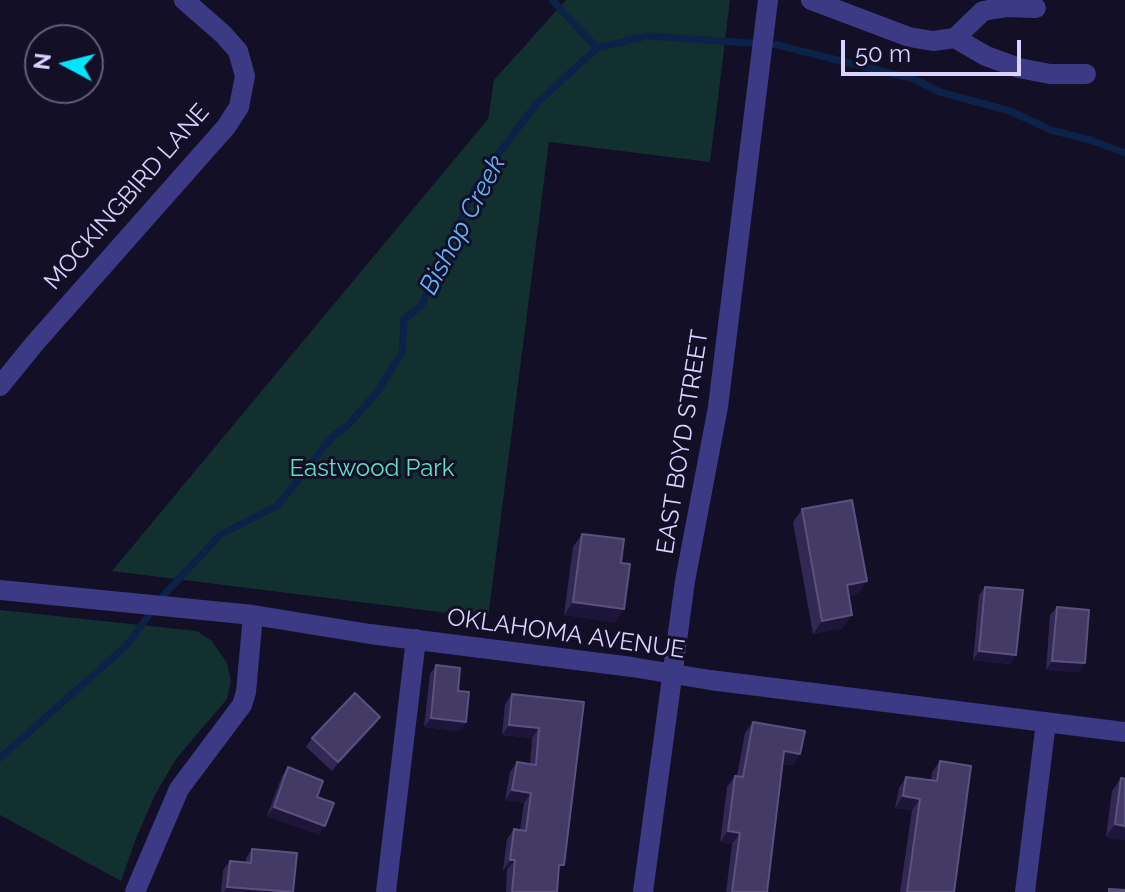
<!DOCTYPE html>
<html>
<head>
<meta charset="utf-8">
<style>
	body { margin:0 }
	#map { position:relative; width:1125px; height:892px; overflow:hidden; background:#130f26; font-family:Raleway,sans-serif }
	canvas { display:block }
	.north { position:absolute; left:24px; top:24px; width:80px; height:80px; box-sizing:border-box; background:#130f26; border:2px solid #625e7d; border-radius:50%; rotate:277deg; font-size:22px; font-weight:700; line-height:32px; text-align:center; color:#d9d4ff }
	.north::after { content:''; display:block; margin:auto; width:28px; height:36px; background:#00e5ff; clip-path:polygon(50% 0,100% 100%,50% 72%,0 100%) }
	.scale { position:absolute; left:841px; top:40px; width:180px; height:36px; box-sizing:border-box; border:4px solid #d9d4ff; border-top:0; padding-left:10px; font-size:24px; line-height:28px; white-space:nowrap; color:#d9d4ff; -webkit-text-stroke:6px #130f26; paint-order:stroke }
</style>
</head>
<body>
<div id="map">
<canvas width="1125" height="892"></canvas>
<div class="north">N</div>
<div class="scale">50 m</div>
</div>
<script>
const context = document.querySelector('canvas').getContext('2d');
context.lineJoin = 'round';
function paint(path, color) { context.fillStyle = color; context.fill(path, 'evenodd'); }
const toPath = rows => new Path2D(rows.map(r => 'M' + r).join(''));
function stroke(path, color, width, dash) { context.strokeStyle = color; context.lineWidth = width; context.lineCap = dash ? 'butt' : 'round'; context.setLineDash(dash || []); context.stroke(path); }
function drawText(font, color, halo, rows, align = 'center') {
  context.font = font + ' Raleway,sans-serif'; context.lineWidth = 6; context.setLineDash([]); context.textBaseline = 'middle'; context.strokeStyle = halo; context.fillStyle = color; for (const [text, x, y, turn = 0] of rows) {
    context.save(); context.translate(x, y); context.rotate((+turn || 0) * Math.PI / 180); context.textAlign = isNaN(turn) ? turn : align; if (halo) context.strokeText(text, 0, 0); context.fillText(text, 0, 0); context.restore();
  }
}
paint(toPath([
	[566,0,730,0,710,162,549,142,488,618,112,571,488,119,494,80],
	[0,610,197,631,212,641,227,663,231,681,227,699,176,759,155,795,137,836,121,881,0,815]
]), '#12302f');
stroke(toPath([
	[552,0,597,48],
	[0,758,127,645,163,596,220,535,277,506,332,437,349,424,378,391,402,352,404,319,421,306,475,188,483,180,489,166,537,103,597,48,647,36,777,45,914,79,940,92,1010,111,1051,130,1090,140,1125,153]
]), '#0c2248', 7);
stroke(toPath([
	[811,0,909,37,933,41,955,38,986,56,1019,68,1050,74,1086,74],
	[955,38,983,11,1007,7,1036,8],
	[0,386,35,343,226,127,239,107,245,76,238,51,223,34,184,0],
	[0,590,253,615,370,634,632,667,710,680,1125,732],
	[135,892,179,789,242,705,246,692,253,615],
	[386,892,416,639],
	[643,892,685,581,718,407,768,0],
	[1025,892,1046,722]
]), '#3d3a85', 20);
paint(toPath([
	[802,509,867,581,858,594,849,596,843,628,813,634,793,522],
	[582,534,621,563,624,609,615,622,564,615,573,547],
	[985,587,1016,655,1010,664,973,660,979,595],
	[1057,607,1079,672,1046,670,1050,615],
	[436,665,458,691,460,731,424,727,430,674],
	[512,694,584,702,558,873,557,892,506,892,507,870,503,870,507,839,514,829,520,830,524,803,505,800,510,772,517,762,530,764,532,738,502,735,505,704],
	[753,722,800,754,793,765,783,764,767,892,726,892,732,844,720,842,727,787,735,776,737,776,745,733],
	[374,726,332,771,306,747,312,738],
	[940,761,954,892,900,892,912,810,895,808,899,788,906,777,931,780,932,772],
	[288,767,317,797,319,835,267,816,282,776],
	[1125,776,1125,840,1106,837,1112,791,1121,778,1124,778],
	[252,849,293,892,221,892,223,870,230,861,246,862,246,858]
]), '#312854');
paint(toPath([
	[867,581,858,594,838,598,847,585],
	[573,602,624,609,615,622,564,615],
	[852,615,843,628,813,634,822,621],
	[979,651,1016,655,1010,664,973,660],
	[1052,661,1085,663,1079,672,1046,670],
	[380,717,374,726,332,771,338,762],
	[431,718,466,722,460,731,424,727],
	[509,725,539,728,532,738,502,735],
	[784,751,800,754,793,765,776,763],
	[512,790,531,793,524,803,505,800],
	[903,796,920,799,912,810,895,808],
	[274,807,325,826,319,835,267,816],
	[1115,824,1125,826,1125,840,1106,837],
	[728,831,740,833,732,844,720,842],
	[510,860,515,860,507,870,503,870],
	[227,887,282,892,224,892]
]), '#1d163a');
const building = toPath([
	[852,500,867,581,847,585,852,615,822,621,802,509,852,500],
	[582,534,624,539,621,563,630,564,624,609,573,602,582,534],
	[985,587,1023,590,1016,655,979,651,985,587],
	[1057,607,1089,610,1085,663,1052,661,1057,607],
	[436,665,460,668,458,691,469,692,466,722,431,718,436,665],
	[355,693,380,717,338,762,312,738,355,693],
	[512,694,584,702,564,865,559,865,557,892,512,892,515,860,510,860,514,829,526,831,531,793,512,790,517,762,536,765,539,728,509,725,512,694],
	[753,722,805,731,800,754,784,751,767,892,732,892,740,833,728,831,735,776,743,777,753,722],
	[940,761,971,766,954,892,907,892,920,799,903,796,906,777,937,781,940,761],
	[288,767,323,781,317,797,334,803,325,826,274,807,288,767],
	[1121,778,1125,779,1125,826,1115,824,1121,778],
	[252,849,297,853,293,892,227,887,230,861,251,863,252,849],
	[1109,889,1125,890,1125,892,1109,892,1109,889]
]);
paint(building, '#433a66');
stroke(building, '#5a527e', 2);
drawText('24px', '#d9d4ff', '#130f26', [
	["MOCKINGBIRD LANE",127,197,-49],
	["EAST BOYD STREET",683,442,-81],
	["OKLAHOMA AVENUE",566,634,8]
]);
drawText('24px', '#5fe0c0', '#130f26', [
	["Eastwood Park",372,469]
]);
drawText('italic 26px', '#62b6ff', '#130f26', [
	["Bishop Creek",463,225,-62]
]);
</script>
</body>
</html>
